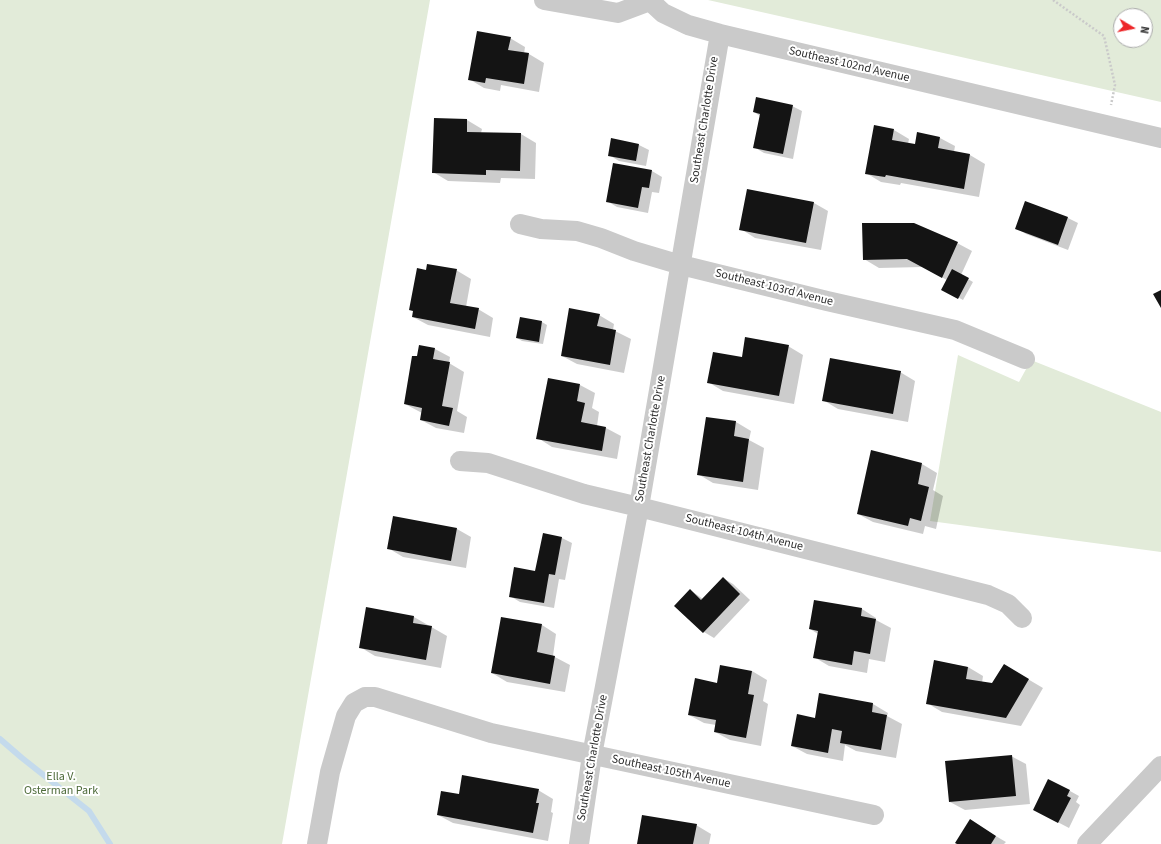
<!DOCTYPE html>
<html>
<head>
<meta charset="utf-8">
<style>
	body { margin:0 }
	#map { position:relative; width:1161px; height:844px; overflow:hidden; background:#fff; font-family:"Source Sans 3",sans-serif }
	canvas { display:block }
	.north { position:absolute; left:1113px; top:8px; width:40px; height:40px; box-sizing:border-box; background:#fff; border:1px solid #ababab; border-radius:50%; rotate:100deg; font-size:11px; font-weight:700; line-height:16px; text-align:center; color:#2d2d2d }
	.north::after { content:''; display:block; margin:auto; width:14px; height:18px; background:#ed2628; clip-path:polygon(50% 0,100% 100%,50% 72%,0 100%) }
</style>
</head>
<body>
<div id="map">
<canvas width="1161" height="844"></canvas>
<div class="north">N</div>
</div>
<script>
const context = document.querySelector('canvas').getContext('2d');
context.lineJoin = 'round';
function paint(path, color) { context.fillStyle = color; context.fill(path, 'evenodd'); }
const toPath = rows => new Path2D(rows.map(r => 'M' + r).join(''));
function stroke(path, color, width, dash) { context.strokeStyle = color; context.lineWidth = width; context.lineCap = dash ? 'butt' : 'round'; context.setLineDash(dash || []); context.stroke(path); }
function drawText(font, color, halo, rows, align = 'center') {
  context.font = font + ' "Source Sans 3",sans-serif'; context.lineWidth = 4; context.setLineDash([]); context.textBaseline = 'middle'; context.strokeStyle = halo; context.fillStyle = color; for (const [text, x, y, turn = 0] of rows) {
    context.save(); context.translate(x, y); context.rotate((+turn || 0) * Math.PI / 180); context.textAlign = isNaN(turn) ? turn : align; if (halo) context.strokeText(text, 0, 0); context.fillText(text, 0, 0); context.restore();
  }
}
paint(toPath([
	[0,0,430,0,282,844,0,844],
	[708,0,1161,0,1161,102],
	[1121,16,1145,16,1145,40,1121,40],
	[958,355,1019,382,1031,360,1161,412,1161,552,930,521]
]), '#e2ebd9');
paint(toPath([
	[510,38,525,47,524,54,529,54,544,63,539,92,501,85,500,91,484,88,469,79],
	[792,106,802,111,793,159,764,153,754,147,760,116,754,112],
	[467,120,482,129,481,133,521,134,536,143,535,179,501,178,500,183,448,181,433,172],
	[894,130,909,139,908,144,916,145,940,138,955,146,954,152,970,155,985,164,979,197,901,183,900,185,881,182,866,173],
	[612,140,639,145,649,150,646,166,619,161,609,155],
	[652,171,662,177,659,193,652,192,648,213,617,207,607,201],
	[1026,202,1068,218,1078,223,1068,250,1026,234,1016,228],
	[814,203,828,211,821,250,755,238,741,229],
	[957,243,972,251,961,275,973,282,963,300,943,289,947,280,923,267,879,268,864,259],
	[456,270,471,279,466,307,478,309,493,318,490,337,428,325,413,317,427,271],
	[599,315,614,324,613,330,631,339,624,373,577,364,562,356],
	[520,318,542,322,547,325,543,344,522,341,517,338],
	[788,346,803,355,794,404,723,391,708,382,743,358],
	[435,349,450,357,449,363,464,372,457,411,467,417,464,433,436,428,421,420,422,413,405,404,418,358],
	[900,372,915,381,908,422,838,409,823,400],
	[580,385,595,393,592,408,599,412,597,426,606,428,621,436,617,459,552,447,538,438],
	[707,418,736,422,751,431,749,440,764,448,758,490,713,483,698,474],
	[922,464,937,473,933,490,943,496,936,529,925,526,923,534,873,522,858,514],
	[457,529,471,537,466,568,403,557,388,548],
	[544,534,562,538,572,543,565,580,559,579,554,608,520,602,510,596,536,573],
	[723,578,733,584,750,600,714,638,704,632,676,605,690,590,703,599],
	[367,608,414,617,447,636,441,668,375,656,360,647],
	[862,609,876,618,876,620,891,628,885,662,869,659,867,673,829,666,814,657,818,634,810,629],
	[542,625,556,634,553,656,570,665,565,692,507,682,492,673],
	[935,661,968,667,983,676,982,683,992,684,1004,665,1043,688,1021,726,942,712,927,703],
	[752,671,767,680,763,701,768,704,761,746,730,740,715,732,716,725,704,723,689,715,718,684],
	[820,694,873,704,888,713,887,716,902,724,896,758,856,751,845,745,843,761,807,754,792,746,815,719],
	[1011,756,1026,764,1030,804,965,810,950,802],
	[538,790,553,799,551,812,553,813,548,841,453,823,438,815,459,795],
	[1070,791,1079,796,1076,802,1080,805,1069,828,1044,815],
	[970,821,1006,842,1004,844,959,844],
	[696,825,711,834,709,844,638,844]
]), '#0003');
stroke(toPath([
	[0,739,22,758,89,811,110,844]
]), '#c4daec', 6);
paint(toPath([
	[477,31,511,37,508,50,529,53,524,84,486,78,485,83,468,80],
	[756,97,793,105,783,154,753,148,760,114,753,112],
	[434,118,467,119,467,132,521,133,520,171,486,170,486,175,432,173],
	[874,125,894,129,892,140,915,144,917,132,940,137,938,148,970,154,964,189,886,175,885,177,865,174],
	[611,138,639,144,636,161,608,156],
	[613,163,652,170,649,188,642,187,638,208,606,202],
	[747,189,814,202,806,243,739,230],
	[1025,201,1068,217,1058,245,1015,229],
	[862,223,914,223,958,242,942,278,907,259,863,260],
	[427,264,457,269,450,303,479,308,475,329,412,317,413,311,409,310,417,268,426,270],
	[952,269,969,278,958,299,941,290],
	[1161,290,1161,308,1153,294],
	[569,308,600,314,597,326,616,330,610,365,561,356],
	[520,317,542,321,539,342,516,338],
	[745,337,789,345,779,396,707,383,713,352,742,357],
	[419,345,435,348,433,359,450,362,442,406,453,408,449,426,420,420,422,408,404,404,412,356,417,356],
	[830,358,901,371,893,414,822,401],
	[548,378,580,384,577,401,585,403,581,422,606,427,602,451,536,439],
	[706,417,736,421,734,436,749,439,743,482,697,475],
	[871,450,922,463,918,484,929,487,921,521,910,518,908,526,857,514],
	[393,516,457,528,451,561,387,549],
	[543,533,562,537,555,575,549,574,544,603,509,597,514,567,535,571],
	[723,577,740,594,703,633,674,606,690,589,701,600],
	[814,600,862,608,861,616,876,619,870,654,854,651,852,665,813,658,818,631,809,629],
	[366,607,414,616,413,623,432,626,426,660,359,648],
	[501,617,542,624,537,652,555,656,550,684,491,673],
	[934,660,968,667,966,679,992,683,1004,664,1029,679,1006,718,926,704],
	[720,665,752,671,748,694,754,695,746,738,714,732,716,720,688,715,695,678,717,683],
	[819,693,873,703,872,712,887,715,881,750,840,743,842,731,832,729,828,753,791,746,797,714,815,718],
	[1012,755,1016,796,949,802,945,761],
	[462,775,539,789,536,803,539,803,533,833,437,815,441,791,459,794],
	[1048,779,1070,790,1067,796,1071,798,1058,823,1033,810],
	[642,815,697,824,693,844,637,844],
	[970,819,996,836,991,844,957,844,955,843]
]), '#141414');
stroke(toPath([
	[1053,0,1104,36,1115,85,1111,105]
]), '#cacaca', 2.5, [2, 2]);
stroke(toPath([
	[544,0,618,13,650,1,663,13,688,25,720,34,1161,138],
	[520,224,541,229,577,231,601,238,634,251,681,265,827,301,955,330,1025,359],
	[460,461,488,463,584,494,639,507,988,595,1008,604,1022,618],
	[317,844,330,772,346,716,354,703,365,697,375,697,491,733,874,815],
	[579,844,592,755,639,507,720,34],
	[1087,844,1161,766]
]), '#cacaca', 20);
drawText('12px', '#2d2d2d', '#fff', [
	["Southeast 102nd Avenue",849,65,13],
	["Southeast Charlotte Drive",705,120,-81],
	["Southeast 103rd Avenue",774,288,14],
	["Southeast Charlotte Drive",651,439,-80],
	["Southeast 104th Avenue",744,533,14],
	["Southeast Charlotte Drive",593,758,-80],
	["Southeast 105th Avenue",671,772,12]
]);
drawText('12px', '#4d6a39', '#fff', [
	["Ella V.",61,777],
	["Osterman Park",61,791]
]);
</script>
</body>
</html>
